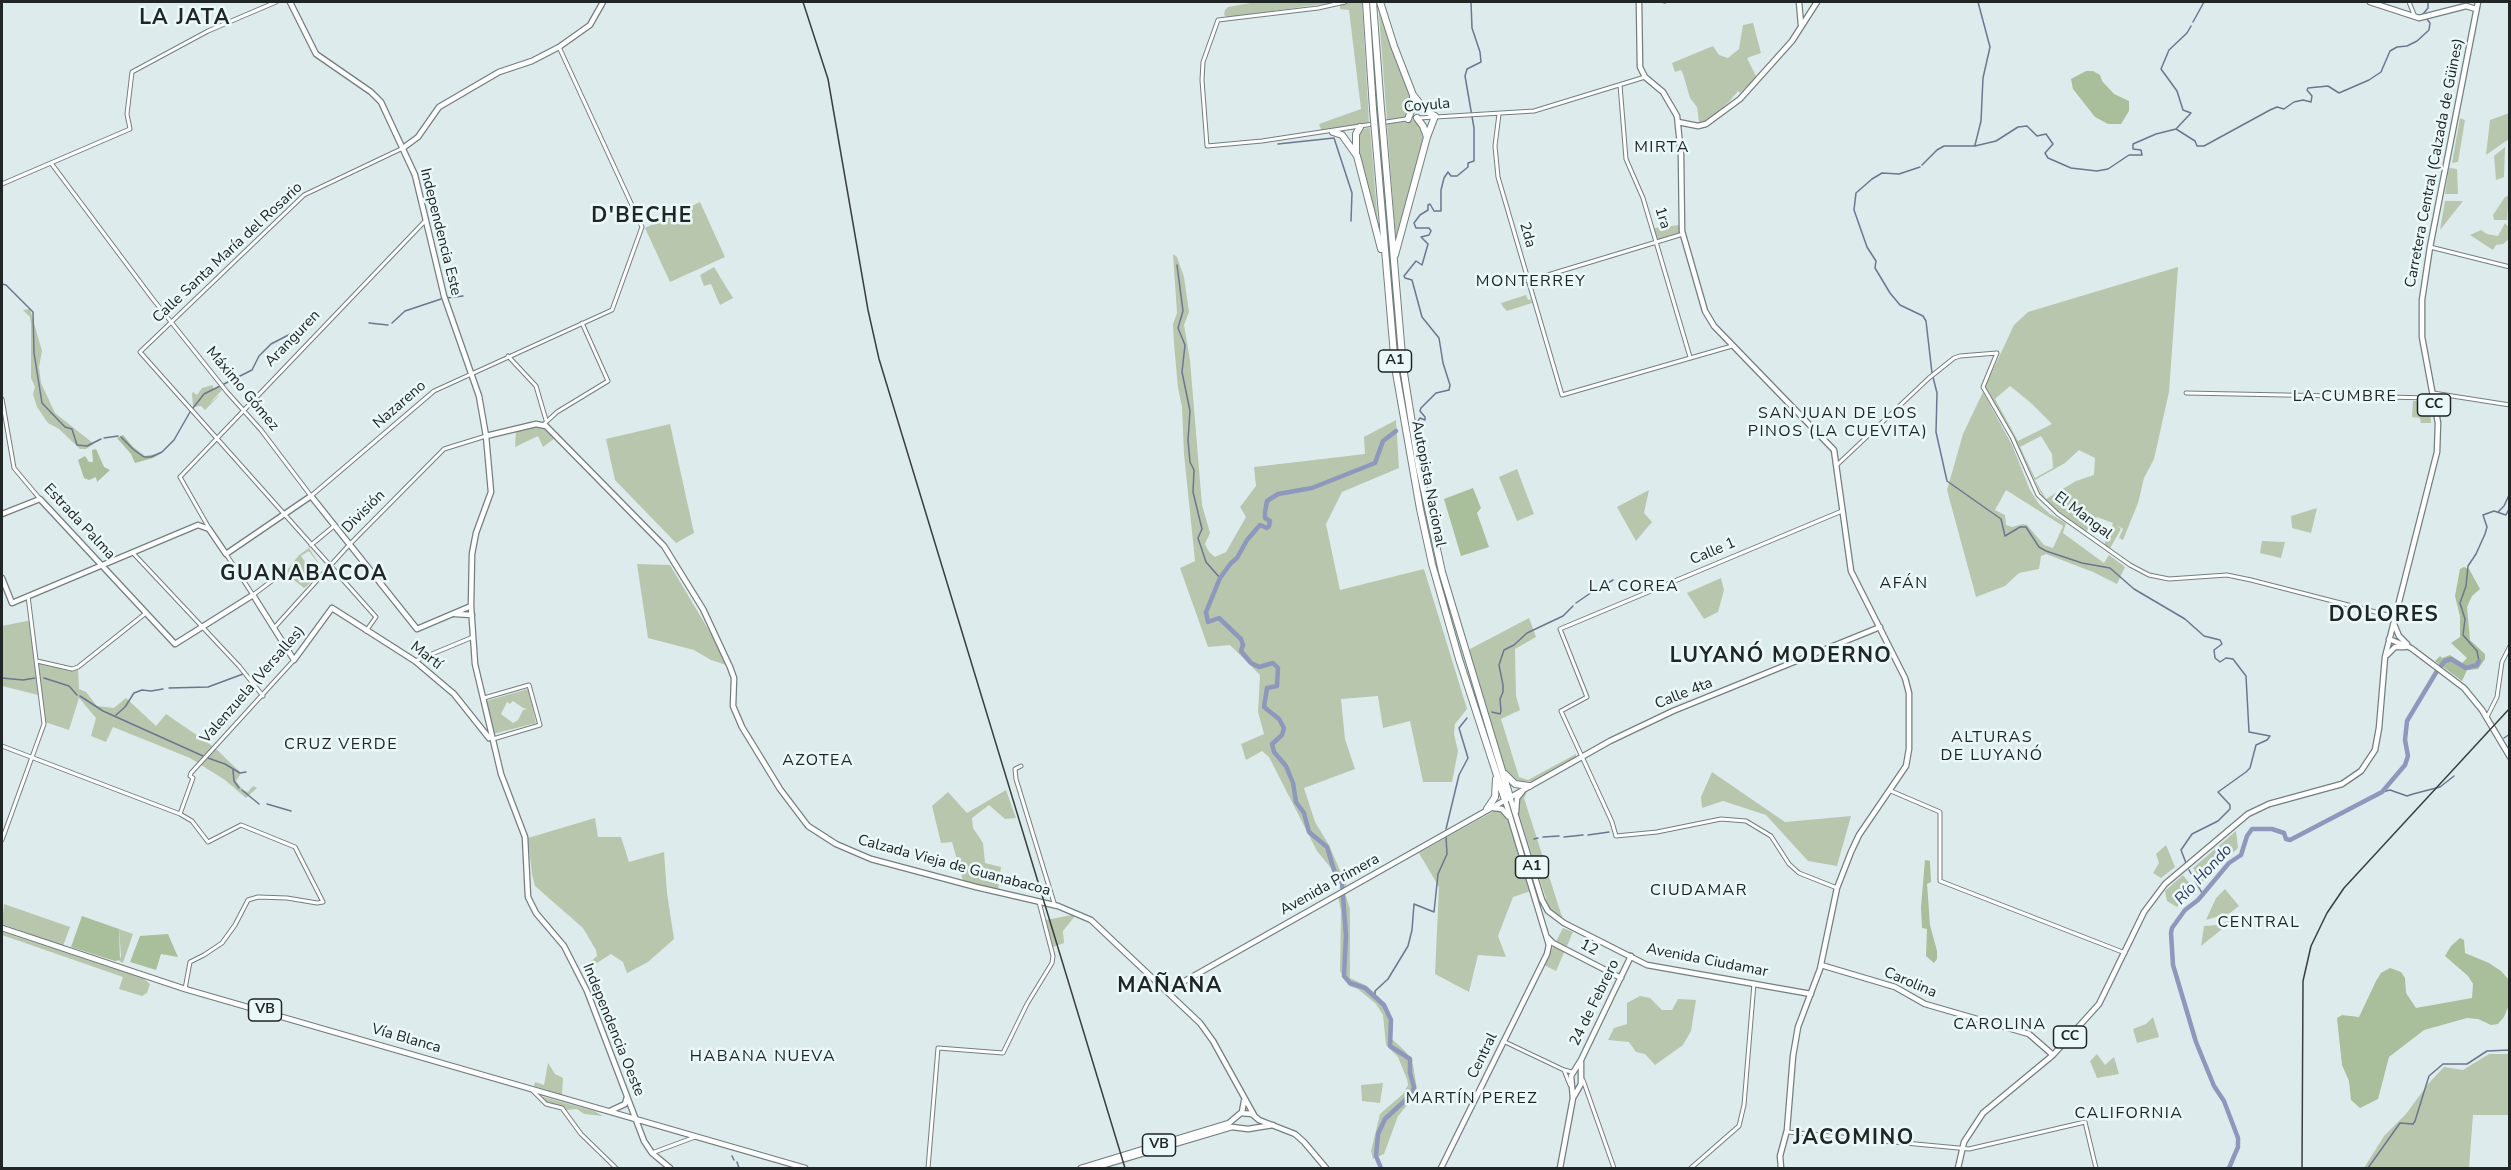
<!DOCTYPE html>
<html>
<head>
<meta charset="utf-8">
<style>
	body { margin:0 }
	#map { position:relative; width:2511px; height:1170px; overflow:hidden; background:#deebec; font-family:"Nunito Sans",sans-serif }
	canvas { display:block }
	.frame { position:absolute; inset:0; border:3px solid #202525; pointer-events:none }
</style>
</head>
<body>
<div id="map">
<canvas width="2511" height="1170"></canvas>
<div class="frame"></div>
</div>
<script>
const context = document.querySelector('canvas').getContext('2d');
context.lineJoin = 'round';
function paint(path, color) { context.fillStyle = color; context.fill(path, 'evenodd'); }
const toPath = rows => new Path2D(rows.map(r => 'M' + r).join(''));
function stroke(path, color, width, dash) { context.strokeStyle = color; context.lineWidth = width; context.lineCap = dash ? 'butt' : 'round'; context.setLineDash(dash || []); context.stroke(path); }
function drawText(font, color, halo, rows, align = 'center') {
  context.font = font + ' "Nunito Sans",sans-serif'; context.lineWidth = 5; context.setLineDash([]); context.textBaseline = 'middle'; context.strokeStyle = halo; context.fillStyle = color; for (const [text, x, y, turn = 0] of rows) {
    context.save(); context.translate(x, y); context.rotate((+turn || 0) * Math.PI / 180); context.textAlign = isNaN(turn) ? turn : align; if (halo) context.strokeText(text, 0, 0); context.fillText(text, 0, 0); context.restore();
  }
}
paint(toPath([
	[1256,2,1337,2,1237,16,1227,17,1224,15,1225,10,1228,7],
	[1349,2,1362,2,1369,123,1322,132,1319,124,1361,109,1349,10,1340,9,1340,5],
	[1378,2,1412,101,1407,118,1387,121],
	[1753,23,1761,53,1747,58,1756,76,1755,79,1740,93,1738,91,1729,102,1708,120,1699,122,1697,107,1690,98,1683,74,1681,70,1675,72,1672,63,1713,46,1719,55,1728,58,1739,49,1743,25],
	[2509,113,2509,139,2486,155,2490,120],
	[2460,118,2465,120,2458,162,2452,163],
	[1415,120,1425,133,1396,242,1387,124],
	[1370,128,1379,235,1358,155,1357,138,1361,129],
	[1380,130,1391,275,1400,364,1390,274],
	[2505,147,2504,177,2496,180,2494,156],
	[2449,168,2457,169,2458,194,2445,194],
	[2509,195,2507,220,2494,220,2493,215,2505,197],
	[2445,201,2463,201,2440,230],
	[700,202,725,257,670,282,645,228],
	[2505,223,2509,228,2509,239,2503,244,2496,245,2493,250,2470,235,2481,230,2487,234,2498,236],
	[1679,225,1680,233,1657,240,1654,228],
	[1173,254,1177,257,1184,277,1189,312,1184,325,1190,360,1202,505,1210,533,1205,544,1209,552,1215,557,1226,552,1246,517,1240,507,1256,486,1254,467,1365,454,1364,437,1396,420,1399,468,1342,492,1326,524,1340,590,1424,569,1467,709,1455,724,1454,734,1458,751,1452,782,1423,782,1410,721,1383,728,1378,696,1341,699,1345,739,1355,769,1304,788,1315,822,1329,845,1348,889,1317,851,1269,757,1262,751,1246,760,1241,744,1264,734,1258,712,1260,675,1230,645,1208,647,1180,568,1195,561,1184,454,1182,407,1178,388,1174,344,1173,324,1177,313],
	[714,267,733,298,720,305,711,284,704,286,700,275],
	[2178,267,2169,392,2154,459,2144,478,2138,503,2123,540,2119,538,2123,529,2116,525,2121,529,2109,550,2104,545,2113,523,2097,517,2086,532,2057,514,2044,500,2013,435,1985,387,2014,325,2028,312],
	[2010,386,2030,402,2052,424,2018,441,1995,399],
	[2041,436,2052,454,2053,468,2035,478,2020,447],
	[2079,450,2095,458,2094,475,2076,481,2046,499,2035,480,2065,463],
	[1526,295,1528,300,1531,299,1532,303,1507,311,1503,307,1501,303],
	[30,309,42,351,39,367,41,383,55,413,94,444,86,449,80,449,59,429,48,423,37,407,33,394,35,387,31,378,31,324,30,317,23,310],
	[213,385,213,389,221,386,223,389,209,404,221,394,205,410,201,406,193,407,192,394,193,392,197,395,202,388],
	[1983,392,2012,445,2030,490,2039,504,2050,514,2066,523,2063,533,2104,563,2109,555,2125,567,2117,584,2093,572,2046,554,2041,556,2039,569,2019,573,2005,586,1976,597,1947,490,1963,434],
	[2006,490,2063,526,2053,548,2044,545,2027,525,2023,524,2012,527,2006,525,2005,515,1995,510],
	[2413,401,2430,401,2431,423,2421,423,2420,418,2412,417],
	[670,424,694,533,676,543,615,480,606,439],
	[535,426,548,429,555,438,543,447,538,436,515,447,516,431],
	[1517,469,1534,514,1517,521,1499,477],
	[1649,490,1644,513,1652,522,1636,541,1617,507],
	[2317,508,2311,533,2292,528,2291,516],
	[1426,515,1445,597,1495,762,1444,598],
	[2262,541,2285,542,2281,558,2260,553],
	[309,548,323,570,309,551,301,556,316,578,304,588,285,573,299,555],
	[637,564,670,565,714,639,726,665,711,660,694,650,648,638],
	[1721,578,1724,590,1718,612,1704,619,1687,593],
	[1529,618,1536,637,1515,649,1516,696,1520,710,1501,719,1519,777,1528,780,1576,754,1576,757,1534,781,1517,783,1508,776,1504,769,1470,653,1470,649],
	[32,620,37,661,72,670,78,667,79,689,86,692,97,706,114,708,126,698,156,726,166,714,214,747,241,773,236,781,243,790,248,792,253,786,257,788,246,798,225,780,190,758,113,727,106,742,91,736,96,718,79,698,69,730,45,722,42,696,2,686,2,626],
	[528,689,536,723,493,734,486,701],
	[513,701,523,708,527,709,523,710,518,720,513,723,501,714,507,702,510,704],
	[1712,772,1785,822,1851,816,1837,866,1808,861,1766,815,1723,801,1702,808,1701,797],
	[1529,787,1524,798,1563,920,1550,911,1519,814,1517,801,1521,794],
	[1006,790,1016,818,1005,819,989,805,972,818,973,828,983,843,985,863,1001,867,998,891,964,884,952,842,941,843,932,806,948,792,967,813],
	[1494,811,1501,812,1508,818,1531,891,1513,897,1498,936,1506,957,1478,955,1469,992,1435,974,1439,887,1419,853],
	[595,818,598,837,621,837,629,862,664,852,667,893,674,939,648,962,627,973,623,962,611,954,592,966,589,963,597,956,596,950,583,928,535,886,532,874,528,838],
	[2236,831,2238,848,2202,882,2193,868],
	[2166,845,2175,867,2161,878,2153,873,2159,863,2156,854],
	[2183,875,2194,889,2177,907,2167,901,2165,891],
	[2225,889,2239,906,2230,913,2206,920,2216,898],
	[1345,893,1350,909,1350,978,1367,986,1381,999,1393,1024,1392,1039,1406,1052,1413,1065,1417,1089,1413,1098,1398,1116,1384,1154,1373,1159,1371,1151,1380,1114,1403,1094,1408,1085,1407,1079,1398,1057,1386,1045,1383,1015,1376,1004,1358,989,1349,986,1340,971,1341,911,1338,897],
	[4,904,70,927,63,946,2,924],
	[1072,915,1075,916,1063,931,1064,943,1053,947,1046,920],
	[2236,918,2201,946,2204,926,2218,925],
	[1563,928,1573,932,1556,971,1544,965],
	[119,929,133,934,123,963,119,961,121,956],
	[2,932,143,978,150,984,147,993,142,996,119,989,123,977,2,935],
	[1640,996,1650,998,1662,1010,1672,1010,1678,999,1696,1000,1691,1031,1683,1045,1655,1065,1645,1054,1636,1052,1629,1042,1608,1040,1614,1028,1627,1024,1627,1003],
	[2153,1017,2159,1037,2137,1043,2133,1029,2146,1024],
	[2097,1054,2105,1065,2114,1057,2119,1074,2097,1078,2090,1061],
	[2489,1054,2509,1054,2509,1115,2473,1115,2469,1168,2364,1168,2384,1136,2406,1114,2428,1084,2444,1067,2463,1070],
	[548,1063,555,1074,563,1078,562,1095,534,1086,535,1082,544,1085],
	[1383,1083,1380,1103,1362,1101,1361,1085],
	[540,1096,594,1111,603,1116,584,1114,577,1109,566,1110,559,1105,547,1104]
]), '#b8c6ae');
paint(toPath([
	[2086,71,2093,71,2100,75,2102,81,2114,94,2129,101,2129,111,2121,124,2108,124,2095,117,2073,89,2071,79],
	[123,435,133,447,145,456,162,453,153,458,135,463,131,454,117,438],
	[96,449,104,467,110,470,97,482,96,477,89,480,84,478,78,460,85,456,89,462,93,462,92,450],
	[1473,488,1481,508,1477,513,1489,547,1461,556,1444,499],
	[2464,567,2469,569,2480,589,2472,596,2467,607,2470,640,2485,654,2485,659,2478,669,2467,670,2462,681,2435,661,2440,656,2442,658,2450,655,2462,663,2467,658,2451,643,2460,637,2460,616,2455,596,2460,569],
	[1925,860,1930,861,1931,882,1927,884,1928,897,1930,925,1937,951,1937,959,1934,963,1926,956,1927,929,1922,928,1921,907],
	[82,916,119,929,120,960,115,961,71,947],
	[168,934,178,957,161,954,156,970,130,962,140,936],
	[2460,938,2464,940,2465,953,2489,963,2501,971,2509,980,2509,1005,2504,1017,2498,1024,2491,1025,2478,1019,2467,1018,2424,1030,2389,1057,2378,1099,2360,1108,2351,1100,2349,1081,2342,1065,2337,1018,2342,1015,2359,1017,2376,981,2381,973,2390,968,2401,972,2405,978,2406,993,2416,1008,2472,998,2473,984,2468,976,2445,956,2451,946]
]), '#a9be9a');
stroke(toPath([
	[1662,2,1665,3],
	[2193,22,2204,2],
	[2176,129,2191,113,2183,110,2177,91,2161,69,2169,50,2187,33,2191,26],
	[1278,144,1334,138,1352,193,1351,221],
	[1975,145,1981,121,1983,78,1990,47,1978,2],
	[1922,165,1937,150,1944,146,1975,146,1996,141,2018,127,2027,126,2037,136,2046,134,2053,144,2045,153,2048,158,2071,168,2097,171,2108,169,2129,155,2142,155,2141,150,2133,149,2133,144,2156,134,2176,129,2195,141,2197,146,2204,146,2270,110,2277,107,2284,109,2294,102,2303,100,2311,102,2312,96,2307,90,2308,88,2328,86,2339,93,2369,80,2381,72,2390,51,2397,47,2407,46,2417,41,2429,30,2430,23,2423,14,2428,8,2428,2],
	[1920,167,1899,174,1882,173,1872,179,1856,193,1854,210,1867,247,1876,261,1875,268,1890,293,1900,305,1923,316,1926,321,1932,373,1937,393,1936,432,1947,481,2001,519,2005,536,2020,527,2026,527,2039,547,2046,551,2082,563,2110,568,2134,589,2185,619,2204,636,2220,640,2222,644,2214,650,2215,658,2220,662,2226,658,2233,659,2246,676,2249,732,2270,736,2267,740,2256,745,2250,768,2246,772,2218,792,2230,805,2230,809,2218,821,2192,834,2181,850,2186,863],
	[1177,265,1183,311,1178,328,1185,345,1182,372,1190,411,1188,440,1190,462,1194,470,1193,492,1202,529,1198,538,1206,562,1220,578],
	[2,284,6,285,33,312,34,353,42,403,65,427,72,429,77,445,87,446,101,439],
	[446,298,463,296],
	[369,323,388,325],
	[392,323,405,311,441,299],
	[193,408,204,394,252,370,259,356,271,344,300,329],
	[1418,421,1420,418,1425,420,1425,417,1420,411,1421,408,1436,393,1449,390,1450,385,1443,363,1439,338,1422,317,1412,280,1405,278,1404,276,1416,261,1422,265,1428,244,1421,237,1429,235,1431,231,1429,228,1416,228,1414,223,1420,215,1428,210,1428,205,1430,204,1434,211,1441,211,1441,190,1444,178,1448,172,1451,176,1457,176,1468,167,1468,163,1474,161,1474,128,1465,76,1467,69,1481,62,1480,52,1472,28,1471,2],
	[121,437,134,450,144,457,151,457,162,452,174,440,190,412],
	[104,438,118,436],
	[2498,512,2504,506,2510,493],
	[1596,590,1613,580],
	[1576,603,1592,592],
	[2479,661,2477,651,2463,635,2465,619,2460,603,2466,586,2468,566,2476,554,2485,534,2487,527,2483,515,2494,511,2506,515,2510,507],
	[2,678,23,680,35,678],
	[44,678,69,686,77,695],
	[169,688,208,687,243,674],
	[80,696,103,711,203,756],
	[1492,712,1500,714,1501,711,1500,699,1503,692,1503,685,1499,665,1504,650,1514,645,1527,633,1563,616,1573,606],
	[116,715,125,707,134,693,142,690,151,691,163,689],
	[2504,738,2510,734],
	[208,758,225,764,240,773,246,772],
	[233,770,234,781,239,788],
	[242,790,259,804],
	[2382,792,2390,790,2407,796,2413,794,2440,787,2454,776],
	[267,804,291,811],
	[1446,829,1459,775,1468,758,1459,728,1467,718],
	[1588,835,1609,832],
	[1543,837,1559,836],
	[1564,837,1583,835],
	[1534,839,1538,838],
	[2189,870,2202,893],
	[1375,996,1375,991,1388,979,1408,946,1412,930,1414,904,1434,912,1438,874,1447,854,1446,837],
	[732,1156,734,1160],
	[737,1162,739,1168],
	[2368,1168,2400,1123,2413,1124,2415,1121,2429,1076,2443,1064,2467,1064,2487,1051,2510,1050]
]), '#6c768f', 1.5);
stroke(toPath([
	[2440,667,2445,661,2451,659,2466,668,2477,665,2479,661],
	[1381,1168,1376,1156,1378,1134,1385,1119,1412,1094,1414,1087,1410,1073,1410,1059,1390,1046,1391,1020,1384,1005,1365,988,1350,983,1344,976,1346,936,1342,883,1334,870,1327,847,1309,832,1304,813,1296,802,1293,783,1286,766,1274,752,1272,744,1282,735,1284,728,1279,719,1264,707,1267,688,1277,686,1278,668,1273,663,1259,667,1251,663,1241,651,1243,645,1241,639,1219,618,1208,622,1206,612,1220,578,1231,563,1237,558,1247,540,1260,525,1267,528,1269,526,1270,521,1265,518,1265,512,1267,501,1278,494,1312,488,1375,463,1383,441,1396,431],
	[2229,1168,2238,1147,2238,1138,2224,1101,2214,1086,2196,1042,2173,965,2171,933,2172,928,2185,910,2198,900,2229,863,2241,855,2247,836,2252,829,2272,829,2284,833,2286,839,2290,840,2382,792,2405,765,2408,756,2405,740,2407,721,2437,671]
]), '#8d98bc', 4.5);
const minor = toPath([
	[1345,2,1318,8,1218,20,1203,62,1202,80,1207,146,1262,141,1406,119],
	[2409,2,2415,17],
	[1620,85,1626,159,1643,198,1690,357],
	[1499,114,1495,146,1498,177,1562,395,1732,346],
	[1419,118,1534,111,1645,77],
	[51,163,152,298,227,392,261,430,311,496,434,391,612,310,642,227,559,47],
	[2,184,130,129,127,114,132,72,208,31,276,2],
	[2430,247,2510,267],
	[1528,281,1683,234],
	[508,356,536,386,546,420],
	[2186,393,2433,398],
	[2433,393,2510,405],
	[2,399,14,468,40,499],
	[543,425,557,412,608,381,582,323],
	[1838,464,1929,378,1954,358,1960,356,1997,353,1983,387,2012,437,2038,495,2058,514,2130,565,2149,575,2169,579,2227,575,2251,580,2395,617],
	[209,528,180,477,426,220],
	[311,545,334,526],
	[133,553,239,666,263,696],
	[226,554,253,595,281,574],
	[274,628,349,545,444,449,486,436],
	[366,631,376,617,140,352,304,195,403,148],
	[37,661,72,669,78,667,146,613],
	[415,661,473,637],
	[484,698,529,685,540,725,493,739],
	[2487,717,2497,697,2502,662,2510,646],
	[2,746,180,814,192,821,208,842,241,825,295,847,323,902,317,903,287,898,258,897,248,900,235,925,222,943,204,955,190,962,185,989],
	[1021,766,1015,769,1016,779,1055,906],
	[1891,791,1940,812,1940,881,2125,953],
	[180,814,193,778,190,776,191,773,294,660],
	[2,840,44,724,28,596],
	[1837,888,1799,873,1789,864,1771,836,1746,821,1721,819,1657,832,1616,836,1612,822,1561,711,1587,697,1560,629,1842,511],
	[1503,1041,1564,1070,1572,1072],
	[1564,1070,1570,1085],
	[1583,1080,1614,1168],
	[532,1090,546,1104,562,1108,581,1134,616,1168],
	[1788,1132,1969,1149,2085,1122,2096,1168],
	[652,1153,695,1137],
	[928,1168,938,1048,1003,1053,1027,1004,1052,963,1053,956,1039,902],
	[1691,1168,1739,1126,1744,1105,1754,983]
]);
const major = toPath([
	[290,2,316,54,371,92,381,102,415,175,444,296,479,396,486,436,491,492,476,533,472,554,471,606,475,664,501,774,525,837,528,897,536,913,564,946,587,991,644,1141,652,1153,670,1168],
	[1639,2,1640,67,1645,77,1663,92,1677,116,1681,154,1682,231,1705,311,1714,326,1834,450,1851,571,1905,678,1909,693,1909,749,1906,766,1859,835,1851,852,1837,888,1820,969,1798,1027,1793,1056,1787,1130,1780,1156,1781,1168],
	[1799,2,1801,25],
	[2370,2,2419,18,2466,6,2476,9],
	[1678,122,1698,126,1706,124,1740,99,1792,41,1817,2],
	[403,148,418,137,439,107,499,72,532,61,559,47,590,25,603,2],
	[486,436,536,424,546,426,664,546,703,609,730,667,734,678,733,706,742,727,780,789,808,826,836,844,871,859,976,887,1058,906,1091,920,1200,1023,1213,1041,1254,1115],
	[2,514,40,499,175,644,253,595,294,660,332,608,415,661,454,694,489,738],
	[2,578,12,603,198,525,209,529,226,554,311,496,417,629,471,606],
	[455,614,472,615],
	[2394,624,2399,636,2407,644],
	[2389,639,2411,648,2464,688,2482,710,2510,757],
	[2387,655,2395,647,2405,647],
	[1510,797,1542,900,1548,911,1564,923,1647,965,1811,994],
	[1493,808,1502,809,1508,816],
	[1516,812,1517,798,1522,792],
	[2,928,185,989,805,1168],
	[1547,937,1553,943,1621,978],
	[1821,965,1895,987,1925,1004,2029,1034,2053,1055],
	[1167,991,1610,741,1673,711,1880,627],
	[1573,1098,1581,1084,1581,1062],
	[610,1111,625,1104,627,1097],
	[1241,1113,1252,1114,1259,1120,1295,1134,1304,1142,1326,1168],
	[1081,1168,1229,1123,1242,1112,1244,1101],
	[1094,1168,1232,1127,1248,1129,1273,1125],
	[1441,1168,1547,954,1549,945,1505,800],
	[1560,1168,1573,1098,1571,1076,1581,1060,1631,956],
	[1958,1168,1964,1142,1983,1113,2053,1055,2099,1004,2144,912,2165,884,2248,814,2269,804,2342,784,2361,771,2375,750,2379,728,2385,657,2437,452,2438,423,2422,337,2422,300,2430,247,2478,2]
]);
const highway = toPath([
	[1366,2,1373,109],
	[1373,2,1381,109],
	[1380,2,1394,46,1413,95,1426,111,1435,116,1427,137,1395,255],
	[1417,118,1423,126,1427,137],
	[1408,119,1413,106,1413,97],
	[1383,131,1403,367,1419,467,1442,572,1510,797],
	[1333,132,1342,135,1357,156,1381,249],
	[1375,132,1395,367,1420,509,1432,564,1459,659,1505,800],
	[1356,152,1356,134,1360,127],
	[1505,774,1515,784,1529,786],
	[1487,809,1495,797,1496,779]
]);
stroke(minor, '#737f7f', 5);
stroke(major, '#737f7f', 7);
stroke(highway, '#737f7f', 8);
stroke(minor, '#fff', 3);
stroke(major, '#fff', 4.5);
stroke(highway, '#fff', 6);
stroke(toPath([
	[803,2,828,79,868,310,879,359,1125,1168],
	[2302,1168,2303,981,2311,946,2327,913,2344,888,2510,708]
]), '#393f3f', 1.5);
const highwayBridge = toPath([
	[1373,109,1375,132],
	[1381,109,1383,131]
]);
stroke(highwayBridge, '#737f7f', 8, []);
stroke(highwayBridge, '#fff', 6);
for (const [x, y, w] of [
	[1395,361,33],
	[2434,405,33],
	[1532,867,33],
	[265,1010,33],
	[2070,1037,33],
	[1159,1145,33]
]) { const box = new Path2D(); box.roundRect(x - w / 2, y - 11, w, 22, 4.5); context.fillStyle = '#ebf8f9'; context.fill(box); stroke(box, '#202525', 1.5); }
drawText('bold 14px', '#202525', null, [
	["A1",1395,361],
	["CC",2434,405],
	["A1",1532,867],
	["VB",265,1010],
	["CC",2070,1037],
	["VB",1159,1145]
]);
drawText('15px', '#202525', '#ebf8f9', [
	["Coyula",1427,106,-5],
	["Carretera Central (Calzada de Güines)",2435,163,-79],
	["1ra",1662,218,73],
	["Independencia Este",440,232,76],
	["2da",1527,235,74],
	["Calle Santa María del Rosario",228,253,-43],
	["Aranguren",293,339,-46],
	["Máximo Gómez",242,389,50],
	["Nazareno",400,405,-41],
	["Autopista Nacional",1428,484,79],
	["División",364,512,-45],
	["El Mangal",2083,516,37],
	["Estrada Palma",79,522,47],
	["Calle 1",1713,552,-23],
	["Martí",426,656,37],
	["Valenzuela (Versalles)",253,685,-49],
	["Calle 4ta",1684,694,-22],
	["Calzada Vieja de Guanabacoa",954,866,15],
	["Avenida Primera",1330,885,-29],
	["12",1589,948,28],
	["Avenida Ciudamar",1707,961,11],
	["Carolina",1910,983,23],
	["24 de Febrero",1595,1003,-64],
	["Independencia Oeste",613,1030,68],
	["Vía Blanca",406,1039,16],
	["Central",1483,1056,-64]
]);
context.letterSpacing = '1.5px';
drawText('16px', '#202525', '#ebf8f9', [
	["MIRTA",1662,148],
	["MONTERREY",1531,282],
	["LA CUMBRE",2345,397],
	["SAN JUAN DE LOS",1838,414],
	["PINOS (LA CUEVITA)",1838,432],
	["AFÁN",1904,584],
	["LA COREA",1634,587],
	["ALTURAS",1992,738],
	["DE LUYANÓ",1992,756],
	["CRUZ VERDE",341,745],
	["AZOTEA",818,761],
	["CIUDAMAR",1699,891],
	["CENTRAL",2259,923],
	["CAROLINA",2000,1025],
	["HABANA NUEVA",763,1057],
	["MARTÍN PEREZ",1472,1099],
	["CALIFORNIA",2129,1114]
]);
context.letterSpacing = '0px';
drawText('italic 16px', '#313e6e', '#ebf8f9', [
	["Río Hondo",2204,875,-47]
]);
context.letterSpacing = '1.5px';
drawText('bold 21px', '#202525', '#ebf8f9', [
	["LA JATA",185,19],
	["D'BECHE",642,217],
	["GUANABACOA",304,575],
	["DOLORES",2384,616],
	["LUYANÓ MODERNO",1781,657],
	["MAÑANA",1170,987],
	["JACOMINO",1854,1139]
]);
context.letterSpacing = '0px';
</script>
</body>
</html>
